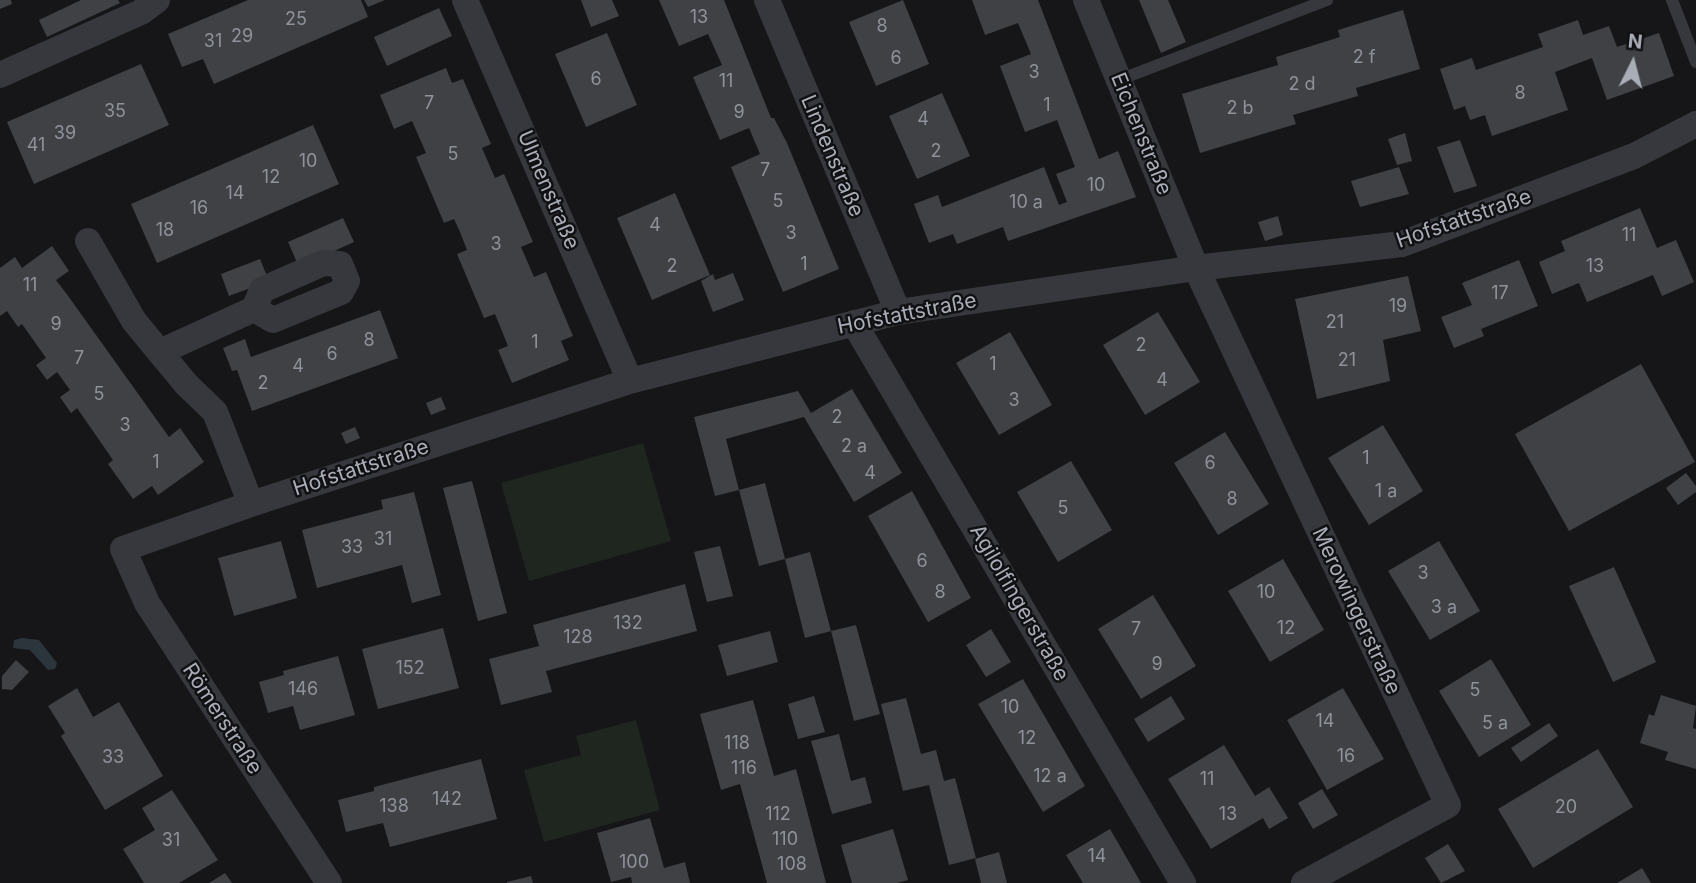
<!DOCTYPE html>
<html>
<head>
<meta charset="utf-8">
<style>
	body { margin:0 }
	#map { position:relative; width:1696px; height:883px; overflow:hidden; background:#161618; font-family:Inter,sans-serif }
	canvas { display:block }
	.north { position:absolute; left:1598px; top:28px; width:70px; height:70px; -webkit-text-stroke:5px #111113; paint-order:stroke; rotate:6deg; font-size:19px; font-weight:700; line-height:28px; text-align:center; color:#a8adb8 }
	.north::after { content:''; display:block; margin:auto; width:24px; height:32px; background:#a8adb8; clip-path:polygon(50% 0,100% 100%,50% 72%,0 100%) }
</style>
</head>
<body>
<div id="map">
<canvas width="1696" height="883"></canvas>
<div class="north">N</div>
</div>
<script>
const context = document.querySelector('canvas').getContext('2d');
context.lineJoin = 'round';
function paint(path, color) { context.fillStyle = color; context.fill(path, 'evenodd'); }
const toPath = rows => new Path2D(rows.map(r => 'M' + r).join(''));
function stroke(path, color, width, dash) { context.strokeStyle = color; context.lineWidth = width; context.lineCap = dash ? 'butt' : 'round'; context.setLineDash(dash || []); context.stroke(path); }
function drawText(font, color, halo, rows, align = 'center') {
  context.font = font + ' Inter,sans-serif'; context.lineWidth = 5; context.setLineDash([]); context.textBaseline = 'middle'; context.strokeStyle = halo; context.fillStyle = color; for (const [text, x, y, turn = 0] of rows) {
    context.save(); context.translate(x, y); context.rotate((+turn || 0) * Math.PI / 180); context.textAlign = isNaN(turn) ? turn : align; if (halo) context.strokeText(text, 0, 0); context.fillText(text, 0, 0); context.restore();
  }
}
paint(toPath([
	[643,443,671,541,529,581,501,483],
	[636,720,660,810,544,842,524,770,581,755,576,736]
]), '#1e261f');
paint(toPath([
	[22,638,39,640,57,663,55,669,48,670,30,650,13,648,14,640]
]), '#2c353c');
paint(toPath([
	[0,0,11,0,12,4,0,9],
	[81,0,118,0,120,3,47,37,39,20],
	[248,0,361,0,368,17,214,84,203,59,182,67,168,34],
	[364,0,385,0,368,7],
	[581,0,612,0,619,16,591,27],
	[659,0,724,0,771,118,774,118,787,143,839,269,783,292,731,167,760,154,749,128,720,140,693,77,722,65,708,34,679,46],
	[903,0,929,64,876,86,849,22],
	[972,0,1038,0,1099,159,1118,151,1136,197,1008,241,1003,227,957,244,953,234,929,243,914,204,938,195,942,207,1044,167,1059,205,1067,202,1056,174,1075,167,1057,120,1025,132,1000,66,1031,54,1018,23,985,35],
	[1139,0,1168,0,1186,42,1161,53],
	[439,8,452,36,387,66,374,37],
	[1403,10,1420,69,1356,88,1358,96,1293,115,1296,124,1200,153,1182,94,1278,65,1276,57,1340,37,1338,30],
	[1578,20,1583,35,1609,26,1617,47,1659,33,1674,76,1607,100,1592,58,1555,72,1568,110,1492,136,1485,115,1470,120,1465,106,1454,110,1440,69,1472,58,1476,70,1543,47,1538,34],
	[607,33,637,105,586,127,555,54],
	[141,64,169,125,34,184,7,122],
	[446,68,452,83,463,79,491,144,482,148,495,178,504,174,533,242,521,247,528,263,534,277,546,272,573,336,561,341,569,360,512,383,498,350,508,346,495,314,484,318,457,254,467,250,460,232,454,219,444,223,416,157,426,153,412,121,394,129,380,95],
	[942,93,970,156,917,179,889,116],
	[313,125,339,184,157,263,131,204],
	[1405,133,1412,161,1397,165,1388,139],
	[1460,140,1477,186,1454,193,1437,147],
	[1399,167,1409,194,1360,207,1351,181],
	[675,193,710,275,652,300,617,218],
	[1640,208,1657,248,1676,240,1694,282,1662,296,1653,275,1587,302,1579,283,1552,294,1539,262,1565,251,1561,241],
	[1278,216,1283,235,1265,241,1258,222],
	[343,218,354,242,299,267,288,242],
	[52,246,69,271,56,280,66,293,169,437,180,428,204,462,158,495,152,486,133,499,108,464,113,460,77,408,71,413,60,397,70,390,57,372,47,380,36,365,46,358,22,324,18,327,7,311,0,316,0,268,15,257,22,268],
	[260,259,269,281,229,296,221,274],
	[1519,260,1538,306,1481,329,1484,336,1454,348,1441,317,1472,305,1462,283],
	[733,273,744,300,713,312,701,281,713,274,715,280],
	[1408,276,1421,331,1383,340,1390,381,1317,399,1295,299],
	[380,310,398,358,252,411,237,370,232,371,223,348,245,339,251,357],
	[1158,312,1200,382,1145,415,1103,345],
	[1010,332,1052,405,999,435,956,363],
	[1641,364,1695,462,1569,531,1515,434],
	[852,389,902,473,854,502,804,417,726,439,739,490,715,496,694,417,798,391,811,413],
	[441,397,446,409,431,415,426,403],
	[1383,425,1423,491,1369,525,1328,458],
	[355,427,360,438,346,444,341,433],
	[1225,432,1269,504,1218,535,1174,463],
	[1071,461,1112,530,1058,562,1017,492],
	[1686,473,1696,486,1696,492,1678,505,1666,488],
	[472,481,507,613,478,621,443,488],
	[765,483,785,559,810,552,831,631,805,638,785,559,759,566,739,490],
	[912,491,971,598,928,622,868,516],
	[414,492,441,595,412,603,402,565,317,588,302,530,383,509,381,500],
	[281,541,297,598,234,616,218,558],
	[1439,541,1480,611,1430,640,1388,571],
	[720,546,733,596,707,602,694,552],
	[1283,559,1324,630,1270,662,1228,591],
	[1614,567,1656,662,1613,682,1569,586],
	[685,584,697,631,546,671,552,692,501,705,489,659,539,646,533,625],
	[1153,595,1196,666,1141,699,1098,629],
	[856,625,880,714,854,721,831,631],
	[443,628,459,688,378,709,362,649],
	[991,629,1011,662,986,677,966,645],
	[770,631,778,662,727,676,718,645],
	[338,656,355,715,300,730,293,706,268,713,259,682,284,675,283,671],
	[1491,659,1531,725,1479,757,1439,691],
	[16,660,29,672,12,690,2,689,2,676],
	[1023,679,1085,786,1043,812,978,704],
	[77,688,93,717,119,702,163,776,105,810,61,736,65,733,48,706],
	[1343,688,1384,759,1327,790,1287,720],
	[1661,695,1696,706,1693,728,1696,729,1696,769,1665,760,1668,752,1640,743,1649,714,1654,716],
	[814,696,825,732,798,739,788,704],
	[1171,696,1185,719,1148,742,1134,719],
	[906,698,921,754,936,750,944,781,955,778,976,858,949,865,929,785,903,791,881,704],
	[753,700,774,776,796,769,826,883,767,883,740,784,721,790,700,714],
	[1549,723,1558,736,1521,762,1511,748],
	[839,734,851,781,865,777,872,803,832,814,811,741],
	[1224,745,1255,796,1269,787,1288,818,1269,829,1263,818,1211,849,1168,779],
	[1598,749,1633,807,1533,868,1498,809],
	[481,759,497,819,390,847,383,823,346,832,338,800,374,791,374,787],
	[1322,789,1338,815,1313,829,1298,803],
	[172,790,218,860,179,883,144,883,123,849,155,830,142,808],
	[650,818,664,868,685,862,690,883,632,883,631,877,611,882,597,833],
	[893,829,908,880,897,883,852,883,841,845],
	[1110,829,1117,841,1141,883,1083,883,1066,855],
	[1448,844,1465,871,1441,883,1425,858],
	[999,852,1007,883,981,883,975,859],
	[1642,868,1651,883,1617,883],
	[225,873,232,883,209,883],
	[531,876,533,883,507,883,507,882]
]), '#404145');
stroke(toPath([
	[1672,0,1696,62],
	[1119,80,1327,0]
]), '#37383d', 12);
stroke(toPath([
	[465,0,630,381],
	[767,0,898,312],
	[1086,0,1196,268,1448,805,1304,883],
	[0,75,141,12,157,0],
	[88,241,134,321,186,384,215,412,251,504],
	[854,323,1183,883],
	[162,351,254,309,262,290,323,263,340,264,347,281,341,292,273,320,254,309],
	[329,883,147,603,123,549,251,504,630,381,898,312,1196,268,1402,244,1634,156,1696,124]
]), '#37383d', 26);
drawText('18px', '#8e929b', null, [
	["13",699,18],
	["25",296,20],
	["8",882,27],
	["29",242,37],
	["31",213,42],
	["2 f",1364,58],
	["6",896,59],
	["3",1034,73],
	["6",596,80],
	["11",726,82],
	["2 d",1302,85],
	["8",1520,94],
	["7",429,104],
	["1",1047,106],
	["2 b",1240,109],
	["35",115,112],
	["9",739,113],
	["4",923,120],
	["39",65,134],
	["41",36,146],
	["2",936,152],
	["5",453,155],
	["10",308,162],
	["7",765,171],
	["12",271,178],
	["10",1096,186],
	["14",235,194],
	["5",778,202],
	["10 a",1026,203],
	["16",199,209],
	["4",655,226],
	["18",165,231],
	["3",791,234],
	["11",1629,236],
	["3",496,245],
	["1",804,265],
	["2",672,267],
	["13",1595,267],
	["11",30,286],
	["17",1500,294],
	["19",1398,307],
	["21",1335,323],
	["9",56,325],
	["8",369,341],
	["1",535,343],
	["2",1141,346],
	["6",332,355],
	["7",79,359],
	["21",1347,361],
	["1",993,365],
	["4",298,367],
	["4",1162,381],
	["2",263,384],
	["5",99,395],
	["3",1014,401],
	["2",837,418],
	["3",125,426],
	["2 a",854,447],
	["1",1366,459],
	["1",156,463],
	["6",1210,464],
	["4",870,474],
	["1 a",1386,492],
	["8",1232,500],
	["5",1063,509],
	["31",383,540],
	["33",352,548],
	["6",922,562],
	["3",1423,574],
	["8",940,593],
	["10",1266,593],
	["3 a",1444,608],
	["132",628,624],
	["12",1286,629],
	["7",1136,630],
	["128",578,638],
	["9",1157,665],
	["152",410,669],
	["146",303,690],
	["5",1475,691],
	["10",1010,708],
	["14",1325,722],
	["5 a",1495,724],
	["12",1027,739],
	["118",737,744],
	["16",1346,757],
	["33",113,758],
	["116",744,769],
	["12 a",1050,777],
	["11",1207,780],
	["142",447,800],
	["138",394,807],
	["20",1566,808],
	["112",778,815],
	["13",1228,815],
	["110",785,840],
	["31",171,841],
	["14",1097,857],
	["100",634,863],
	["108",792,865]
]);
drawText('21px', '#a8adb8', '#111113', [
	["Eichenstraße",1141,134,68],
	["Lindenstraße",832,156,67],
	["Ulmenstraße",548,190,67],
	["Hofstattstraße",1464,219,-19],
	["Hofstattstraße",907,314,-11],
	["Hofstattstraße",361,468,-18],
	["Agilolfingerstraße",1019,603,60],
	["Merowingerstraße",1356,611,65],
	["Römerstraße",222,719,57]
]);
</script>
</body>
</html>
